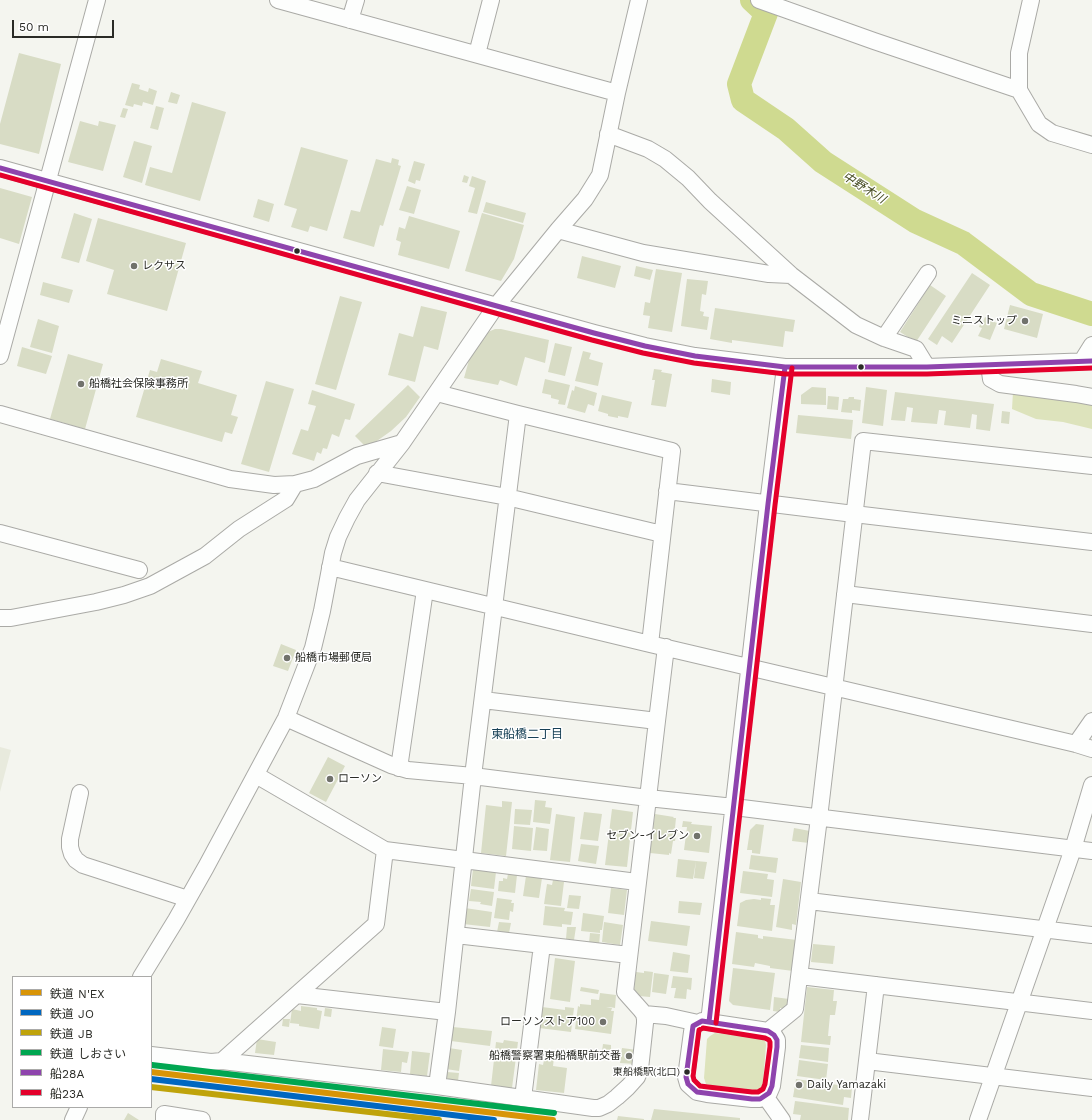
<!DOCTYPE html>
<html>
<head>
<meta charset="utf-8">
<style>
	body { margin:0 }
	#map { position:relative; width:1092px; height:1120px; overflow:hidden; background:#f4f5ef; font-family:"Work Sans","Noto Sans JP",sans-serif }
	canvas { display:block }
	.legend { position:absolute; left:12px; top:976px; width:140px; height:132px; box-sizing:border-box; background:#fff; border:1px solid #aaaaa8; margin:0; padding:5px 7px; list-style:none; font-size:12px; color:#2a2b26 }
	.legend li { display:flex; align-items:center; gap:8px; height:20px }
	.legend b { width:20px; border:1px solid #aaaaa8 }
	.scale { position:absolute; left:12px; top:20px; width:102px; height:18px; box-sizing:border-box; border:2px solid #2a2b26; border-top:0; padding-left:5px; font-size:12px; line-height:14px; white-space:nowrap; color:#2a2b26; -webkit-text-stroke:3px #fff; paint-order:stroke }
</style>
</head>
<body>
<div id="map">
<canvas width="1092" height="1120"></canvas>
<ul class="legend">
<li><b style="height:5px;background:#d89406"></b>鉄道 N'EX</li>
<li><b style="height:5px;background:#0067c0"></b>鉄道 JO</li>
<li><b style="height:5px;background:#bfa30b"></b>鉄道 JB</li>
<li><b style="height:5px;background:#00a651"></b>鉄道 しおさい</li>
<li><b style="height:5px;background:#8e44ad"></b>船28A</li>
<li><b style="height:5px;background:#e4002b"></b>船23A</li>
</ul>
<div class="scale">50 m</div>
</div>
<script>
const context = document.querySelector('canvas').getContext('2d');
context.lineJoin = 'round';
function paint(path, color) { context.fillStyle = color; context.fill(path, 'evenodd'); }
const toPath = rows => new Path2D(rows.map(r => 'M' + r).join(''));
function stroke(path, color, width, dash) { context.strokeStyle = color; context.lineWidth = width; context.lineCap = dash ? 'butt' : 'round'; context.setLineDash(dash || []); context.stroke(path); }
function drawText(font, color, halo, rows, align = 'center') {
  context.font = font + ' "Work Sans","Noto Sans JP",sans-serif'; context.lineWidth = 3; context.setLineDash([]); context.textBaseline = 'middle'; context.strokeStyle = halo; context.fillStyle = color; for (const [text, x, y, turn = 0] of rows) {
    context.save(); context.translate(x, y); context.rotate((+turn || 0) * Math.PI / 180); context.textAlign = isNaN(turn) ? turn : align; if (halo) context.strokeText(text, 0, 0); context.fillText(text, 0, 0); context.restore();
  }
}
paint(toPath([
	[0,747,11,750,0,792]
]), '#e8eadd');
paint(toPath([
	[1013,392,1092,401,1092,429,1063,422,1036,419,1012,409],
	[715,1033,760,1038,765,1041,766,1045,763,1083,760,1089,756,1090,710,1085,706,1084,704,1078,707,1039,710,1036]
]), '#dde3bc');
stroke(toPath([
	[752,0,766,13,739,84,743,100,786,129,823,162,915,221,963,243,1031,294,1092,314]
]), '#cfda90', 24);
paint(toPath([
	[19,53,61,64,39,154,0,144,0,124],
	[132,83,140,85,139,89,148,92,149,88,157,91,153,105,143,102,142,106,134,104,133,107,125,105],
	[171,92,180,95,177,104,168,102],
	[192,102,226,112,200,201,145,185,150,167,172,173],
	[156,106,164,108,158,130,150,128],
	[123,108,128,109,125,118,120,117],
	[80,121,98,126,99,121,116,125,103,171,68,162],
	[134,141,152,146,142,183,123,177],
	[301,147,348,160,327,231,310,226,308,232,291,227,297,209,284,205],
	[392,158,399,160,398,165,401,166,383,226,380,225,374,247,343,238,351,210,360,212,376,159,391,163],
	[414,161,425,164,420,181,416,180,415,184,408,181],
	[464,175,469,177,467,183,462,182],
	[472,176,486,181,477,214,468,212,475,188,469,186],
	[407,186,421,190,414,214,399,210],
	[0,188,32,197,19,244,0,238],
	[258,199,274,204,269,222,253,217],
	[486,202,526,213,523,223,483,212],
	[74,213,92,219,79,263,61,258],
	[482,213,524,225,514,259,501,281,465,271],
	[409,216,460,231,449,269,398,255,401,242,396,240,399,227,405,229],
	[98,218,186,243,167,311,107,294,114,270,86,261],
	[582,256,621,266,615,288,577,278],
	[636,266,653,270,650,280,634,276],
	[656,269,682,273,672,332,648,328,650,316,643,315,645,302,650,303],
	[972,273,990,285,952,343,942,336,937,345,928,339],
	[687,279,708,281,706,295,702,294,700,311,704,312,703,316,709,317,707,330,681,326],
	[43,282,73,290,69,303,40,295],
	[930,285,946,296,916,342,900,332],
	[340,296,362,302,336,390,315,384],
	[1010,305,1043,314,1037,338,1004,329],
	[421,306,447,312,438,350,424,346,415,382,388,375,399,333,413,337],
	[715,308,795,320,793,332,785,331,783,347,732,340,732,343,710,339],
	[985,317,989,319,989,320,997,323,990,340,978,336,982,328,979,327,981,321,983,322],
	[38,319,59,326,52,353,30,347],
	[495,329,501,329,549,340,545,363,525,357,517,386,500,380,498,385,464,378,469,360,488,332],
	[555,343,572,347,565,376,548,372],
	[22,347,52,356,46,374,17,366],
	[583,351,591,353,589,359,603,363,598,386,575,381],
	[68,354,103,364,85,429,50,419],
	[161,359,202,371,198,383,237,395,231,415,238,417,232,434,225,432,222,442,136,417,150,370,157,372],
	[654,369,662,370,661,372,672,374,666,407,651,405,655,380,652,380],
	[545,379,570,385,565,405,558,404,559,400,551,398,551,395,542,393],
	[712,379,731,382,730,395,711,392],
	[266,381,294,389,269,472,241,464],
	[408,385,420,397,406,417,391,431,367,448,355,436],
	[575,386,597,393,594,406,588,404,585,413,567,408,572,390,574,391],
	[812,387,826,388,826,405,801,404,801,395],
	[866,387,887,390,883,426,862,423],
	[312,390,355,404,350,420,345,419,339,437,332,434,327,449,323,448,321,454,317,452,314,461,292,454,301,429,308,431,316,406,308,404],
	[895,392,994,404,990,431,976,429,977,415,972,414,970,428,944,425,946,411,939,410,937,424,911,422,913,408,907,407,905,421,891,420],
	[602,395,632,402,628,418,618,416,618,418,608,416,608,414,598,411],
	[828,396,839,397,838,410,827,409],
	[849,397,854,397,854,399,861,400,860,411,852,410,852,413,841,412,843,399,848,399],
	[1002,411,1010,412,1009,424,1001,423],
	[798,415,853,420,851,439,796,433],
	[281,644,296,650,288,671,273,666],
	[328,757,345,766,326,802,309,793],
	[535,800,546,801,545,807,552,808,550,824,533,822],
	[502,801,512,802,506,856,481,853,486,805,502,807],
	[515,809,532,810,530,825,514,824],
	[612,809,633,812,627,867,605,865],
	[584,812,602,814,598,841,580,839],
	[556,814,575,817,570,862,550,860],
	[655,814,674,817,673,818,676,818,675,828,677,828,675,841,673,841,671,854,669,853,669,855,650,853],
	[683,821,692,822,691,824,712,826,709,853,684,850,687,827,682,827],
	[756,824,764,825,760,854,752,853,752,850,747,850,750,830],
	[514,826,533,828,531,851,512,849],
	[536,827,549,829,547,851,533,850],
	[794,828,810,831,809,843,792,841],
	[581,844,599,846,596,864,578,861],
	[751,855,778,858,776,873,749,869],
	[678,859,696,861,693,879,676,877],
	[696,861,707,862,704,879,694,878],
	[473,869,496,872,494,889,471,886],
	[743,871,768,874,767,879,774,880,772,897,740,893],
	[508,874,517,875,515,893,498,891,499,881,503,881,503,878,507,879],
	[526,876,542,878,539,898,523,896],
	[783,879,801,882,796,925,792,924,792,930,776,927],
	[553,880,564,882,561,906,544,904,547,884,552,885],
	[611,888,627,890,624,915,608,913],
	[471,889,494,892,492,906,480,904,481,902,469,901],
	[569,895,581,896,579,909,567,908],
	[497,898,512,900,511,903,514,903,513,912,510,911,509,920,494,918],
	[761,898,771,899,770,905,775,905,772,931,737,926,740,903,746,900,754,899,761,900],
	[679,901,702,903,700,915,678,913],
	[545,906,565,908,564,911,573,912,571,925,562,924,562,927,543,925],
	[465,908,492,912,490,927,463,924],
	[583,913,604,916,602,930,600,930,600,933,581,931],
	[651,921,690,926,687,946,648,941],
	[499,922,511,923,509,933,497,932],
	[604,922,623,925,620,945,602,942],
	[567,927,576,927,574,940,566,939],
	[736,932,758,935,758,938,763,939,763,936,797,940,793,971,770,968,770,966,755,963,754,967,732,964],
	[590,933,600,934,599,945,589,943],
	[813,944,835,946,833,964,811,962],
	[673,952,690,955,688,973,670,971],
	[555,958,575,961,570,1002,550,999],
	[733,968,775,973,770,1010,733,1005,729,1001],
	[644,971,653,972,650,997,639,996,634,989,636,972,644,973],
	[654,973,669,975,666,994,652,992],
	[673,976,692,978,691,990,687,989,686,999,674,998,676,988,671,988],
	[581,987,599,990,598,994,580,991],
	[807,987,834,990,833,1001,837,1001,835,1015,830,1015,828,1036,831,1036,830,1045,801,1042],
	[600,993,616,995,615,1008,610,1007,610,1001,610,1007,606,1007,612,1008,611,1011,614,1011,611,1034,575,1029,578,1006,580,1007,580,1004,591,1005,591,999,599,1000],
	[774,997,789,999,788,1006,785,1005,784,1008,780,1008,780,1012,773,1011],
	[301,1006,317,1008,317,1010,322,1011,319,1029,299,1026,299,1024,290,1023,292,1009,301,1011],
	[542,1007,565,1010,565,1007,574,1008,571,1032,539,1028],
	[325,1008,332,1009,331,1017,324,1016],
	[283,1019,290,1019,289,1027,282,1026],
	[382,1027,396,1029,393,1048,379,1046],
	[453,1027,492,1031,490,1046,451,1041],
	[257,1039,276,1042,274,1055,255,1053],
	[504,1040,518,1042,512,1088,491,1086,496,1042,503,1043],
	[603,1044,611,1045,611,1052,602,1051],
	[801,1045,829,1048,828,1062,799,1058],
	[449,1048,462,1050,459,1071,446,1069],
	[622,1048,637,1050,635,1064,620,1063],
	[383,1049,409,1052,407,1063,402,1062,401,1072,381,1070],
	[412,1051,430,1053,427,1076,410,1074],
	[549,1058,554,1058,553,1066,567,1068,564,1093,536,1090,539,1064,543,1065,544,1060,548,1060],
	[799,1060,828,1064,826,1080,797,1076],
	[447,1072,459,1073,458,1081,446,1080],
	[796,1079,852,1087,851,1098,844,1097,843,1105,793,1097],
	[795,1101,849,1108,848,1120,800,1120,801,1115,793,1114],
	[654,1109,740,1118,740,1120,651,1120],
	[128,1113,139,1120,124,1120],
	[618,1116,644,1119,644,1120,617,1120]
]), '#d8dcc5');
const minor = toPath([
	[278,0,617,93],
	[759,0,874,41,1019,90],
	[1031,0,1019,53,1019,90,1039,124,1052,133,1092,145],
	[350,20,356,0],
	[477,54,491,0],
	[608,134,648,149,665,159,688,178,710,201,791,275,856,325,884,338,916,349,927,367],
	[0,168,594,333,645,346,695,356,785,367,927,367,1092,361],
	[558,230,643,253,769,274,791,275],
	[884,338,928,273],
	[0,356,97,0],
	[1082,361,1092,345],
	[989,365,991,379,1000,384,1076,394,1092,397],
	[437,393,518,414,672,451,650,644],
	[0,414,230,479,274,485,295,484,314,479,357,456,402,443],
	[377,473,507,497,662,534],
	[667,491,854,514,1092,542],
	[0,533,139,570],
	[330,567,650,644,1076,744,1092,749],
	[845,594,1092,624],
	[0,618,11,618,96,602,124,595,150,586,205,556,239,529,286,499,295,484],
	[483,700,657,721],
	[286,718,391,765,408,770,473,776,648,798,734,807,1092,851],
	[1076,744,1092,721],
	[399,768,425,590],
	[256,775,385,850,637,882],
	[80,793,70,839,70,847,72,854,76,860,83,865,188,899],
	[809,901,1092,935],
	[456,935,629,955],
	[800,976,1092,1011],
	[141,977,176,920,206,867,286,718,313,648,322,611,333,553,338,537,347,518,357,500,402,443,496,306,558,230,585,199,600,175,617,93,639,0],
	[297,995,447,1012],
	[644,1014,666,1016,698,1023],
	[702,1021,768,1031,774,1035,777,1040,777,1047,772,1086,769,1093,765,1096,760,1099,752,1099,707,1094,697,1092,688,1084,686,1077,692,1032,693,1026,702,1021],
	[709,1022,768,504,785,367],
	[768,1031,795,1009,819,818,863,441,1092,466],
	[151,1055,211,1062,222,1061,437,1086,593,1108,599,1108,608,1104,617,1097,628,1087,637,1077,640,1069,645,1023,645,1019,644,1014,641,1010,625,992,648,798,657,721,666,647],
	[222,1061,376,924,385,850],
	[867,1061,1092,1088],
	[437,1086,447,1012,473,776,518,414],
	[765,1096,782,1120],
	[523,1098,542,945],
	[73,1120,79,1107],
	[164,1120,164,1114,202,1120],
	[860,1120,876,985],
	[978,1120,1073,849,1092,785]
]);
stroke(minor, '#aaaaa6', 18);
stroke(minor, '#fdfefd', 16);
stroke(toPath([
	[0,168,594,333,645,346,695,356,785,367,927,367,1092,361],
	[702,1021,768,1031,774,1035,777,1040,777,1047,772,1086,769,1093,760,1099,752,1099,697,1092,688,1084,686,1077,693,1026,702,1021],
	[709,1022,768,504,785,367]
]), '#8e44ad', 5);
stroke(toPath([
	[0,175,592,340,643,353,694,363,785,374,927,374,1092,368],
	[716,1023,775,505,792,368],
	[703,1028,765,1038,769,1040,770,1042,770,1047,765,1084,763,1089,758,1092,752,1092,708,1087,700,1086,694,1080,693,1076,699,1030,703,1028]
]), '#e4002b', 5);
stroke(toPath([
	[151,1072,553,1120]
]), '#d89406', 6);
stroke(toPath([
	[151,1079,494,1120]
]), '#0067c0', 6);
stroke(toPath([
	[151,1087,439,1120]
]), '#bfa30b', 6);
stroke(toPath([
	[152,1065,554,1113]
]), '#00a651', 6);
for (const [x, y, r, color] of [
	[297,251,3.5,"#2a2b26"],
	[134,266,4,"#71726c"],
	[1025,321,4,"#71726c"],
	[861,367,3.5,"#2a2b26"],
	[81,384,4,"#71726c"],
	[287,658,4,"#71726c"],
	[330,779,4,"#71726c"],
	[697,836,4,"#71726c"],
	[603,1022,4,"#71726c"],
	[629,1056,4,"#71726c"],
	[687,1072,3.5,"#2a2b26"],
	[799,1085,4,"#71726c"]
]) { const dot = new Path2D(); dot.arc(x, y, r, 0, 2 * Math.PI); context.fillStyle = color; context.fill(dot); stroke(dot, '#fff', 1.5); }
drawText('10px', '#2a2b26', '#fff', [
	["東船橋駅(北口)",680,1072]
], 'right');
drawText('11px', '#2a2b26', '#fff', [
	["レクサス",142,266],
	["ミニストップ",1017,321,"right"],
	["船橋社会保険事務所",89,384],
	["船橋市場郵便局",295,658],
	["ローソン",338,779],
	["セブン-イレブン",689,836,"right"],
	["ローソンストア100",595,1022,"right"],
	["船橋警察署東船橋駅前交番",621,1056,"right"],
	["Daily Yamazaki",807,1085]
], 'left');
drawText('italic 12px', '#454b21', '#fff', [
	["中野木川",864,188,32]
]);
drawText('12px', '#174056', '#fff', [
	["東船橋二丁目",527,734]
]);
</script>
</body>
</html>
